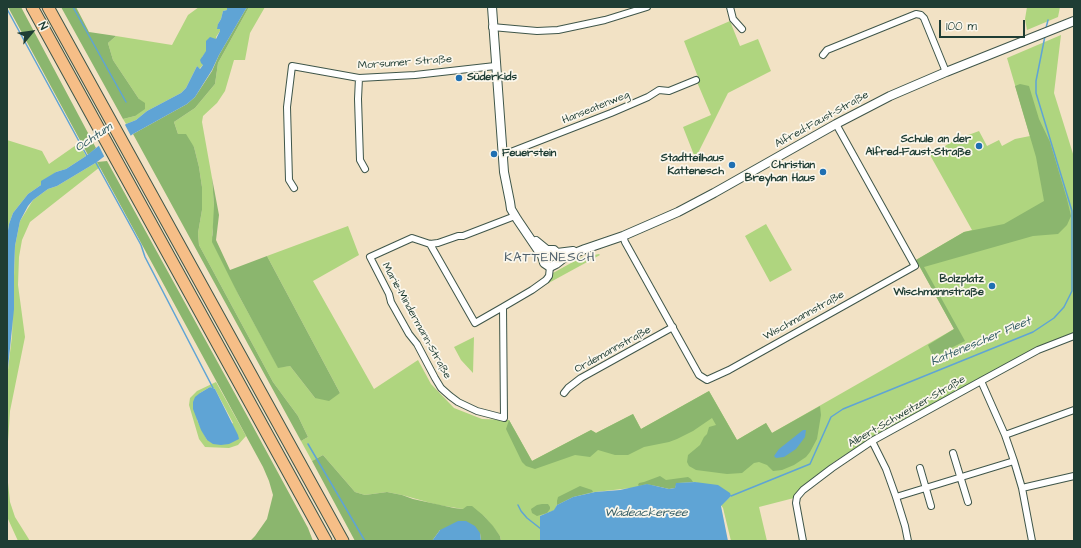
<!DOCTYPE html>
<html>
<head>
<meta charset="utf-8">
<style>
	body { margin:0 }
	#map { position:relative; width:1081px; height:548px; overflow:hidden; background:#f2e2c5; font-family:"Architects Daughter",sans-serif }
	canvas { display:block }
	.frame { position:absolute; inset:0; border:8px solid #1f3d34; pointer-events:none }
	.north { position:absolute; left:12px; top:12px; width:40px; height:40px; -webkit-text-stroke:3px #fbf7ec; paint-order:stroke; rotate:61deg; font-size:11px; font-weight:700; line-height:16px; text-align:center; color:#1f3d34 }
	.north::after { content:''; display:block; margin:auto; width:14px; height:18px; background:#1f3d34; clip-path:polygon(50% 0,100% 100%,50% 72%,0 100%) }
	.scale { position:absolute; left:939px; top:20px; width:86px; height:18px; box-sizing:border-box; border:2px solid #1f3d34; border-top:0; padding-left:5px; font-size:12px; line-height:14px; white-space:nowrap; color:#1f3d34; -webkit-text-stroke:3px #fbf7ec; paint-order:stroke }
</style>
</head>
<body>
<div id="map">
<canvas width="1081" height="548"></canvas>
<div class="frame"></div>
<div class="north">N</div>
<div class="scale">100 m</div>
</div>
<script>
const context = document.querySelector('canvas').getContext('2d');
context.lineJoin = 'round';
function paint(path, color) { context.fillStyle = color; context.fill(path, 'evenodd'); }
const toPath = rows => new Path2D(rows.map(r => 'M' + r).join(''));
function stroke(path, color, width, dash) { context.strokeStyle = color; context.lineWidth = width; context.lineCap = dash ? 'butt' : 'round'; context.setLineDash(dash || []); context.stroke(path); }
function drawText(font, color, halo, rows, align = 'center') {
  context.font = font + ' "Architects Daughter",sans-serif'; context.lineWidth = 3.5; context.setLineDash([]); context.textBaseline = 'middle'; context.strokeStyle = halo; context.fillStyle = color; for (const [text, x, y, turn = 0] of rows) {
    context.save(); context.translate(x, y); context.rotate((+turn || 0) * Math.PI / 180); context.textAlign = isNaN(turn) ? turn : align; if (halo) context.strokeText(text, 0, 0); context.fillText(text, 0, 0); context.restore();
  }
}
paint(toPath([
	[199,7,227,7,227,10,223,11,221,19,218,24,221,29,220,31,216,37,216,39,202,57,203,65,199,69,197,66,186,88,181,93,147,111,136,120,126,124,123,119,135,116,139,99,113,60,108,43,116,36,172,45,188,15],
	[249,7,265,7,250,33,245,60,234,60,225,91,217,103,203,116,202,122,212,178,214,206,214,220,212,235,239,296,278,367,290,366,315,398,340,393,267,256,348,226,359,255,313,281,374,389,418,360,431,384,454,408,482,419,509,420,532,461,591,430,596,433,633,414,641,429,709,391,737,440,766,423,772,433,954,329,916,260,964,232,972,230,930,155,955,140,979,131,987,146,999,140,1002,146,1015,139,1030,136,1007,58,1061,35,1054,93,1074,157,1074,334,870,439,834,462,800,489,794,498,759,507,767,541,731,541,723,508,721,505,731,496,695,482,677,483,595,492,573,497,557,505,555,510,540,516,540,541,501,541,500,536,484,516,463,509,438,505,402,495,387,492,365,495,355,492,323,455,312,461,301,441,308,437,298,416,273,382,199,245,198,233,202,210,202,187,199,167,194,147,178,134,174,122,195,108,215,84,218,63],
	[1027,7,1060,7,1058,17,1027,30,1025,19],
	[730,21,740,46,758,39,771,71,728,93,698,153,694,155,683,127,711,115,697,82,698,77,684,41],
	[7,140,42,151,49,164,79,143,86,156,66,169,56,172,41,185,28,194,13,213,9,224,7,237],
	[97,162,100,167,30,222,22,240,19,257,18,285,25,337,10,411,7,457,7,378,12,336,15,246,20,221,33,200,48,189,57,186],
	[766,224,792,270,770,282,745,236],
	[599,254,600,255,545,285,544,283,550,280,553,273,580,258],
	[474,337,473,373,461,360,454,347],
	[216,382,246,436,238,445,229,448,205,447,199,439,189,405,190,398,197,391],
	[210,387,215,389,233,423,207,440,197,420,200,393],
	[7,473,10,502,15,517,30,541,18,541,8,519,7,512]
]), '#afd57f');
paint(toPath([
	[8,7,21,7,96,148,88,155],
	[61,7,76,7,89,32,116,36,108,43,113,60,139,99,145,103,145,109,135,116,123,119],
	[247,7,249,7,218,63,215,84,195,108,174,122,178,134,186,134,194,147,199,167,202,187,202,210,198,233,199,245,273,382,298,416,308,437,301,441,133,134,187,104,195,97,212,71,219,55],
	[1020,84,1029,86,1039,119,1050,142,1067,199,1071,216,1067,225,1058,234,1033,236,924,267,965,341,939,354,932,354,928,345,954,329,916,260,964,232,1004,224,1044,201,1036,157,1015,86],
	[107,161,250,421,308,528,313,541,250,541,255,536,267,519,273,495,269,481,263,467,97,162],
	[212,178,219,215,216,240,230,270,267,256,340,393,329,401,315,398,290,366,278,368,239,296,212,242,214,206],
	[709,391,737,440,766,423,772,433,820,406,821,415,817,439,810,452,806,457,794,465,782,470,773,471,767,465,759,462,754,463,742,473,727,474,696,470,689,466,687,462,688,455,700,445,704,437,707,434,709,427,716,425,712,418,693,431,677,439,669,442,644,447,628,455,615,455,598,450,590,457,575,455,535,469,526,466,522,462,506,429,509,420,532,461,591,430,596,433,633,414,641,429],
	[323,455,355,492,365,495,387,492,402,495,413,499,454,508,463,509,467,506,472,506,484,516,493,526,500,536,501,541,481,541,480,533,440,530,432,541,355,541,312,461],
	[660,476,666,480,688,477,691,479,693,482,677,483,675,488,669,489,647,484,639,486,638,485,639,483,644,482],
	[580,486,592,490,593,492,573,497,557,505,557,501,558,497],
	[542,504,548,504,550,507,550,509,547,513,537,516,532,513,531,509,537,505]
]), '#8bb66e');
paint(toPath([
	[227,7,247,7,219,55,212,70,195,97,187,104,133,134,97,162,57,186,48,189,33,200,28,206,20,221,15,246,14,273,14,309,7,378,7,237,9,224,13,213,28,194,41,185,41,181,56,172,66,169,86,156,126,124,136,120,147,111,181,93,186,88,197,66,200,69,203,65,201,63,200,60,206,51,206,41,210,37,216,39,220,31,220,29,217,29,218,24,221,19,223,11,227,10],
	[210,387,215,389,238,435,239,439,229,444,221,445,213,444,207,440,201,430,193,409,193,402,195,397,200,393],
	[803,430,806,430,805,437,796,449,784,457,776,458,774,456,779,449],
	[695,482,718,485,730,493,731,496,721,506,728,541,540,541,540,516,554,510,557,505,573,497,595,492,620,490,647,484,669,489,675,488,676,483],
	[458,521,466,521,475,526,480,533,481,541,432,541,440,530]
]), '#5fa4d5');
paint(toPath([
	[124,123,132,138,105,158,98,144]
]), '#f2e2c5');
stroke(toPath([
	[73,7,126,102],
	[7,9,87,156],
	[1046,28,1048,20],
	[95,161,141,245,145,257,213,388],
	[308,444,365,541],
	[731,496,810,464,831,417,843,409,1033,332,1054,318,1064,307,1072,291,1072,211,1036,93,1036,81,1045,36],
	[518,505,521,511,527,518,541,529]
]), '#5fa4d5', 1.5);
const minor = toPath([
	[730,7,733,19,742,29],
	[492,27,537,31,558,30,605,20,647,7],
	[823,55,827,50,832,48,916,14,921,15,924,18,946,72],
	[359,78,358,99,360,160,365,169],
	[503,155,611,113,648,97,659,90,669,91,696,80],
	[294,188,289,180,287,107,292,66,359,78,415,75,495,66],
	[515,216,463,236,458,236,438,243,430,244,412,238,370,257,389,294,391,302,409,334,417,344,435,378,441,388,450,396,458,402,477,411,504,418,503,307,532,290,546,280,549,276,550,267],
	[623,236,625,242,699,375,707,380,729,370,915,266,836,124],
	[430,244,475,323,503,307],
	[981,381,1005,435,1014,461,1022,488,1032,541],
	[564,393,568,388,581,378,673,327],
	[1005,435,1074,410],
	[872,441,886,469,896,497,905,526,908,541],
	[953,453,968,502],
	[920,468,931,506],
	[1022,488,1074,476],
	[896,497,1014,461],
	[803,541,796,503,797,497,803,490,832,468,872,441,981,381,1038,350,1074,336]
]);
const tertiary = toPath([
	[492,7,504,172,510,202,511,209,517,219,542,256,544,263,550,267,556,264,565,257,585,249,623,236,678,212,714,193,836,124,890,96,946,72,1074,21],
	[536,241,547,250,554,250,557,253,573,251]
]);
const motorway = toPath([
	[32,7,326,541],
	[48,7,343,541]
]);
stroke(minor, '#3f564a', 8);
stroke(tertiary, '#3f564a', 10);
stroke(motorway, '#3f564a', 13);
stroke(minor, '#fff', 6);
stroke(tertiary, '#fff', 8);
stroke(motorway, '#f6be87', 11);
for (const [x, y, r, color] of [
	[459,78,4,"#1f6fb2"],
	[979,146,4,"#1f6fb2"],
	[494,154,4,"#1f6fb2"],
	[732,165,4,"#1f6fb2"],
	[823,172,4,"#1f6fb2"],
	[992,286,4,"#1f6fb2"]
]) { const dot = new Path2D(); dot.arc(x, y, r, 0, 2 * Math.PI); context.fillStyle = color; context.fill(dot); stroke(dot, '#fbf7ec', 1.5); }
drawText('11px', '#1f3d34', '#fbf7ec', [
	["Morsumer Straße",405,63,-4],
	["Hanseatenweg",596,108,-22],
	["Alfred-Faust-Straße",822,120,-29],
	["Wischmannstraße",804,316,-29],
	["Marie-Mindermann-Straße",416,321,61],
	["Ordemannstraße",613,350,-29],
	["Albert-Schweitzer-Straße",907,412,-30]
]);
drawText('bold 11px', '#1f3d34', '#fbf7ec', [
	["Süderkids",467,78,"left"],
	["Schule an der",971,140],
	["Alfred-Faust-Straße",971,153],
	["Feuerstein",502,154,"left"],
	["Stadtteilhaus",724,159],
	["Kattenesch",724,172],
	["Christian",815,166],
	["Breyhan Haus",815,179],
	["Bolzplatz",984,280],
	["Wischmannstraße",984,293]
], 'right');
drawText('italic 12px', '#325c64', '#fbf7ec', [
	["Ochtum",94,138,-34],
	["Kattenescher Fleet",981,342,-23],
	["Wadeackersee",646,513]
]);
context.letterSpacing = '1px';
drawText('13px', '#51626d', '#fbf7ec', [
	["KATTENESCH",550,258]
]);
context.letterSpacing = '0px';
</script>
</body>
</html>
